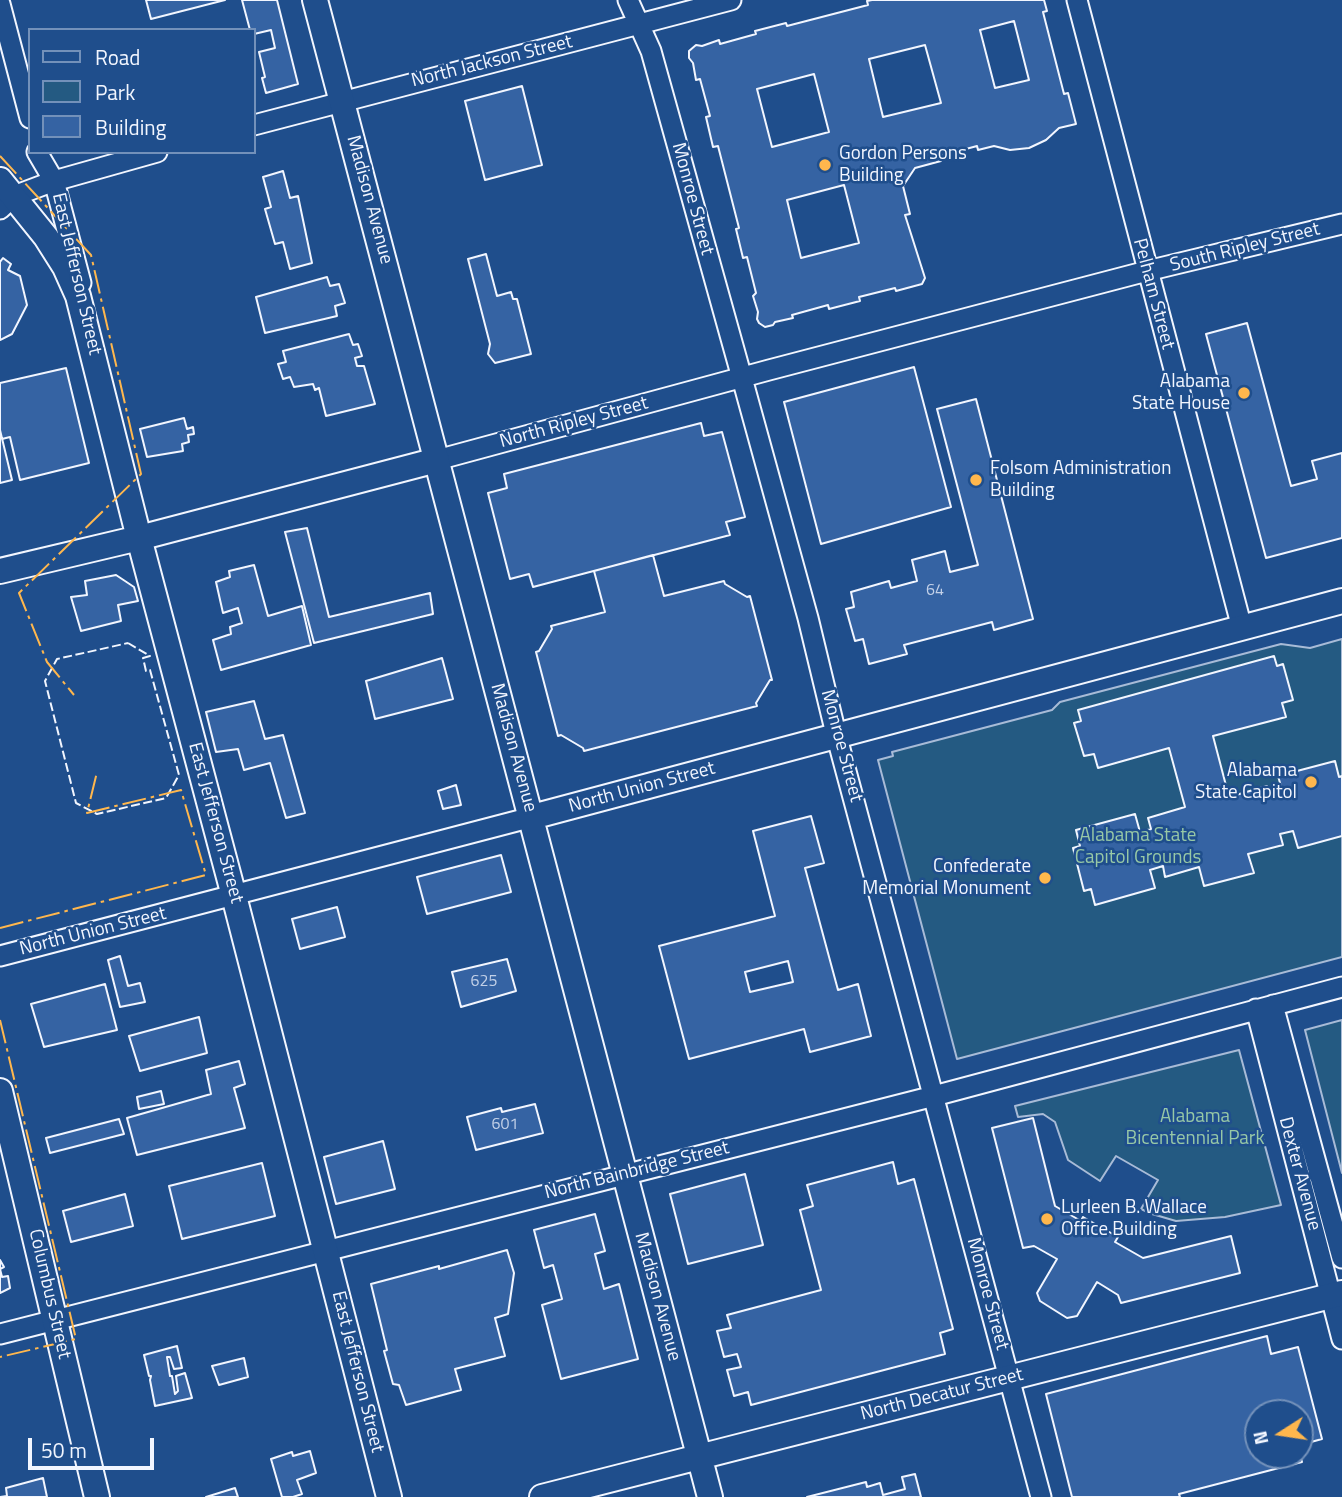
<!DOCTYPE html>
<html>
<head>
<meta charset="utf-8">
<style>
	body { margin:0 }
	#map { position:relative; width:1342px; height:1497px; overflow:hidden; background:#1f4e8c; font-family:"Titillium Web",sans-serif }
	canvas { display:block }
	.legend { position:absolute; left:28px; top:28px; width:228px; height:126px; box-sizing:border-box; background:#1f4e8c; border:2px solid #7391ba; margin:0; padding:9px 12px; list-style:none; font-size:21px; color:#f2f6ff }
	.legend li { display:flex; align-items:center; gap:14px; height:35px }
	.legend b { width:35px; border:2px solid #7391ba }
	.north { position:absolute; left:1244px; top:1399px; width:70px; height:70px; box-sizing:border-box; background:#1f4e8c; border:2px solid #7391ba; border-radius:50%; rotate:258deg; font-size:19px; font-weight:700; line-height:28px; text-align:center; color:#f2f6ff }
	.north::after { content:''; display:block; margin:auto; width:24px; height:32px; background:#ffb74d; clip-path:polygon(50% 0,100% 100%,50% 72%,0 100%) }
	.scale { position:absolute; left:28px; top:1438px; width:126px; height:32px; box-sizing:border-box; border:4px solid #f2f6ff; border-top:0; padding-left:9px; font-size:21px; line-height:24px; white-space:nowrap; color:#f2f6ff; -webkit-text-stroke:5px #1f4e8c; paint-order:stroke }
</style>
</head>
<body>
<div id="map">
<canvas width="1342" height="1497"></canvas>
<ul class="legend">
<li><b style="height:9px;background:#1f4e8c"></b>Road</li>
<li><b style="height:19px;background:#245a82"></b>Park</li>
<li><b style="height:19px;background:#3563a3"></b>Building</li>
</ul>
<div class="north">N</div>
<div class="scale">50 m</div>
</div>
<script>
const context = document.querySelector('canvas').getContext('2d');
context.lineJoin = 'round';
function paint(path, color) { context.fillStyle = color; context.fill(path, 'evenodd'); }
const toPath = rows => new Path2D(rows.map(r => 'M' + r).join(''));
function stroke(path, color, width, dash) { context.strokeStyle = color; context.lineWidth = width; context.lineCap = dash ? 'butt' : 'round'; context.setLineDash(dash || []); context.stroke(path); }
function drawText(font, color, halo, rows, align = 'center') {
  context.font = font + ' "Titillium Web",sans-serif'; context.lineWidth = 5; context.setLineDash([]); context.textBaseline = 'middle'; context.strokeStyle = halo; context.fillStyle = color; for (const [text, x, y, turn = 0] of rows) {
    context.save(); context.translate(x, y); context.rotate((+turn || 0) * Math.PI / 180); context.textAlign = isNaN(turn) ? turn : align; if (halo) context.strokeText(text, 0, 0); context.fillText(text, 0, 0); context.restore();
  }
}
const green = toPath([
	[1342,639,1342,957,957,1059,878,760,893,756,892,752,1052,710,1060,702,1281,644,1310,648,1342,639],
	[1342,1020,1342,1173,1305,1030,1342,1020],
	[1239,1050,1281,1205,1225,1217,1176,1221,1152,1214,1141,1209,1158,1180,1116,1156,1100,1181,1068,1160,1055,1122,1043,1114,1018,1117,1015,1106,1239,1050]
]);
paint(green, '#245a82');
stroke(green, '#a8bbd7', 2);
const building = toPath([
	[146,0,225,0,151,19,146,0],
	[242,0,277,0,298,84,266,93,262,78,265,77,259,52,275,48,271,30,254,34,254,30,250,30,242,0],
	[872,0,1044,0,1047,11,1043,12,1064,94,1068,93,1076,124,1059,128,1046,140,1029,148,1010,150,994,146,978,150,977,146,940,156,941,161,915,168,903,186,910,214,905,215,925,278,922,284,896,291,895,288,859,297,860,301,829,309,828,305,792,315,793,318,775,322,773,325,765,327,759,323,757,319,758,312,753,296,756,293,747,257,743,258,736,229,739,228,718,146,713,147,706,117,710,116,700,79,696,80,693,63,689,58,689,51,696,45,702,46,719,40,720,44,756,34,755,31,786,23,787,26,868,5,867,1,872,0],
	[1014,21,1029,80,995,88,980,30,1014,21],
	[925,45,941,103,883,117,869,59,925,45],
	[814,74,829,132,772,147,757,89,814,74],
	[844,185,859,243,801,258,787,200,844,185],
	[522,86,542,165,485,180,465,101,522,86],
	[283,171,290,198,298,196,312,263,290,269,283,242,275,244,265,209,271,207,263,177,283,171],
	[486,254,497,296,511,292,513,299,517,299,531,354,495,363,488,354,490,344,468,259,486,254],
	[3,258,11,264,8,270,20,276,27,305,12,334,0,340,0,262,3,258],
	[327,277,330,286,339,284,345,303,335,306,337,316,265,333,256,297,327,277],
	[1247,323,1291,486,1317,479,1312,461,1342,453,1342,538,1266,558,1206,334,1247,323],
	[349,334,353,345,358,344,362,356,355,358,357,366,364,366,375,404,326,416,319,388,315,390,313,384,294,387,290,377,283,379,278,364,286,362,283,351,349,334],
	[914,367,951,507,821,544,784,402,914,367],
	[66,368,89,463,20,480,10,437,2,439,0,430,0,383,66,368],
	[976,399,1033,619,994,630,992,622,904,645,907,654,869,664,863,639,855,641,846,609,854,607,851,592,889,581,891,588,917,581,912,560,945,551,950,572,978,565,937,409,976,399],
	[184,418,187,429,193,427,194,434,188,435,189,442,182,444,183,451,147,457,140,429,184,418],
	[701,423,704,436,722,432,745,517,726,522,730,535,533,587,529,574,510,579,488,493,507,488,504,474,701,423],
	[0,430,12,480,0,483,0,430],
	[307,528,329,617,430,593,433,614,314,643,285,532,307,528],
	[653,555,664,596,724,581,725,584,747,597,750,596,772,680,770,680,756,703,757,706,584,751,583,748,561,735,558,736,536,652,539,651,552,629,551,626,605,612,594,571,653,555],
	[254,565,268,616,302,606,311,645,221,670,213,640,231,634,230,627,242,623,238,608,223,613,216,582,230,577,229,571,254,565],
	[116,575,134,587,138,601,118,605,121,621,81,631,71,597,87,595,85,581,116,575],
	[1274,656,1277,666,1283,664,1293,700,1282,703,1286,717,1213,736,1229,797,1267,786,1270,796,1283,793,1278,776,1335,761,1339,777,1342,776,1342,836,1298,848,1293,831,1280,834,1283,845,1248,854,1254,873,1204,886,1199,867,1165,877,1163,866,1150,870,1155,888,1095,905,1091,889,1084,891,1073,848,1080,846,1076,830,1135,814,1140,832,1151,829,1148,818,1185,807,1169,748,1098,768,1094,754,1084,756,1074,723,1081,721,1078,710,1274,656],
	[442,658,453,699,375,719,366,681,442,658],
	[254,701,265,739,283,735,305,813,286,818,270,763,244,770,238,749,216,752,206,712,254,701],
	[456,785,461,805,443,809,438,791,456,785],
	[811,816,824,863,805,868,838,990,858,984,871,1036,810,1052,804,1029,689,1059,659,946,775,916,753,831,811,816],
	[788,961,793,982,750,992,745,972,788,961],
	[501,855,511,892,427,914,417,877,501,855],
	[337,907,345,937,300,949,292,919,337,907],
	[120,956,128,986,140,983,145,1002,120,1007,108,960,120,956],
	[507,959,516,991,461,1007,452,972,507,959],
	[105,984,117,1030,44,1047,31,1004,105,984],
	[199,1017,207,1053,140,1071,129,1036,199,1017],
	[239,1061,245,1084,234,1088,245,1128,137,1155,127,1118,211,1094,206,1070,239,1061],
	[161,1091,164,1104,139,1109,137,1097,161,1091],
	[535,1104,543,1133,476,1150,467,1117,501,1108,502,1112,535,1104],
	[1033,1118,1055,1206,1081,1221,1083,1217,1118,1237,1115,1242,1143,1258,1231,1236,1240,1273,1121,1303,1118,1295,1097,1282,1077,1316,1067,1318,1040,1301,1037,1293,1057,1259,1034,1246,1023,1248,992,1128,1033,1118],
	[119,1119,124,1134,50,1153,46,1138,119,1119],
	[383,1141,395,1189,336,1204,324,1157,383,1141],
	[893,1162,898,1184,914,1179,953,1329,940,1333,945,1354,751,1405,748,1392,734,1396,727,1370,741,1367,737,1354,724,1357,717,1331,731,1328,727,1315,821,1290,800,1210,813,1206,807,1185,893,1162],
	[262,1163,275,1216,182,1239,169,1186,262,1163],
	[745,1174,763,1245,688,1264,670,1194,745,1174],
	[125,1194,133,1226,71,1242,63,1211,125,1194],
	[595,1214,605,1251,595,1254,604,1289,619,1284,638,1359,561,1379,542,1305,562,1299,553,1265,544,1268,534,1230,595,1214],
	[507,1250,514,1273,508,1314,495,1318,505,1356,455,1369,461,1390,406,1405,399,1385,393,1384,384,1351,387,1350,371,1284,439,1266,439,1269,507,1250],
	[0,1260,4,1267,0,1269,2,1277,8,1276,10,1288,0,1293,0,1260],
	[1267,1336,1271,1354,1298,1347,1322,1439,1300,1445,1300,1413,1258,1413,1258,1455,1300,1455,1302,1462,1179,1494,1180,1497,1072,1497,1046,1394,1267,1336],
	[177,1346,182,1368,174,1369,170,1357,167,1357,170,1376,172,1376,175,1394,178,1391,176,1376,185,1373,192,1398,155,1406,150,1380,151,1376,149,1376,144,1355,177,1346],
	[244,1358,248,1377,219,1385,212,1366,244,1358],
	[310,1451,316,1473,297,1480,302,1494,293,1497,282,1497,271,1459,292,1452,293,1456,310,1451],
	[915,1474,921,1497,807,1497,866,1482,867,1487,880,1483,883,1495,905,1489,902,1477,915,1474],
	[43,1478,47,1497,0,1497,7,1496,6,1488,43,1478],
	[235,1488,238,1497,206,1497,235,1488]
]);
paint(building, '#3563a3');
stroke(building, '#f2f6ff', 2);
const minor = toPath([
	[628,0,651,51,742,378,808,618,836,734,1041,1497],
	[1077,0,1242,628],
	[0,4,30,118],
	[254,125,731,0],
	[37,152,54,181,81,283],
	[0,209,14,196,54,181,157,152],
	[437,460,769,370,1147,271,1342,224],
	[0,956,532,817],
	[1273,1005,1342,1258],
	[1256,1009,1342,1339],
	[0,1334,934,1096,1342,987]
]);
const major = toPath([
	[315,0,710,1497],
	[0,180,46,237,65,267,78,296,139,538,234,896,389,1497],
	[0,571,139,538,437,460],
	[532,817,1342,601],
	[0,1091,97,1497],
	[542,1497,1342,1293]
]);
stroke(minor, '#f2f6ff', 23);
stroke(major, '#f2f6ff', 28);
stroke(minor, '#1f4e8c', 19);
stroke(major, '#1f4e8c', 24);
stroke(toPath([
	[128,643,150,656,143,658,146,671,150,670,179,775,166,798,97,814,76,803,45,681,57,659,128,643]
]), '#f2f6ff', 2, [9, 3.5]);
stroke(toPath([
	[0,156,91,255,141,474,19,593,47,662,74,695],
	[0,928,206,875,181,790,87,813,97,772],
	[0,1020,76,1339,0,1357]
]), '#ffb74d', 2, [24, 5, 3.5, 5]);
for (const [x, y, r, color] of [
	[825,165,7,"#ffb74d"],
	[1244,393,7,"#ffb74d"],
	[976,480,7,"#ffb74d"],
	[1311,782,7,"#ffb74d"],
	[1045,878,7,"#ffb74d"],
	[1047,1219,7,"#ffb74d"]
]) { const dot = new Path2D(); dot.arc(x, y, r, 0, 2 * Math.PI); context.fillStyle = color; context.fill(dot); stroke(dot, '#1f4e8c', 2.5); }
drawText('16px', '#c3d1e8', null, [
	["64",935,591],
	["625",484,982],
	["601",505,1125]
]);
drawText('19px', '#f2f6ff', '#1f4e8c', [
	["North Jackson Street",492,62,-14],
	["Monroe Street",692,199,75],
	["Madison Avenue",369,200,75],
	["South Ripley Street",1245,248,-14],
	["East Jefferson Street",76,274,77],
	["Pelham Street",1153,294,75],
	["North Ripley Street",574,423,-15],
	["Monroe Street",841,746,75],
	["Madison Avenue",513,748,75],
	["North Union Street",642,788,-15],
	["East Jefferson Street",215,823,75],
	["North Union Street",93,932,-14],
	["North Bainbridge Street",637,1171,-14],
	["Dexter Avenue",1299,1174,75],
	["Columbus Street",49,1294,77],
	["Monroe Street",987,1294,75],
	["Madison Avenue",657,1297,75],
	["East Jefferson Street",357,1372,76],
	["North Decatur Street",942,1395,-14]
]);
drawText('19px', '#f2f6ff', '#1f4e8c', [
	["Gordon Persons",839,154],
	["Building",839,176],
	["Alabama",1230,382,"right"],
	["State House",1230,404,"right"],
	["Folsom Administration",990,469],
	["Building",990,491],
	["Alabama",1297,771,"right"],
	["State Capitol",1297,793,"right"],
	["Confederate",1031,867,"right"],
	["Memorial Monument",1031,889,"right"],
	["Lurleen B. Wallace",1061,1208],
	["Office Building",1061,1230]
], 'left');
drawText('19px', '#97c8a6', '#1f4e8c', [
	["Alabama State",1138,836],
	["Capitol Grounds",1138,858],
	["Alabama",1195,1117],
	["Bicentennial Park",1195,1139]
]);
</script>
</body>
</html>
